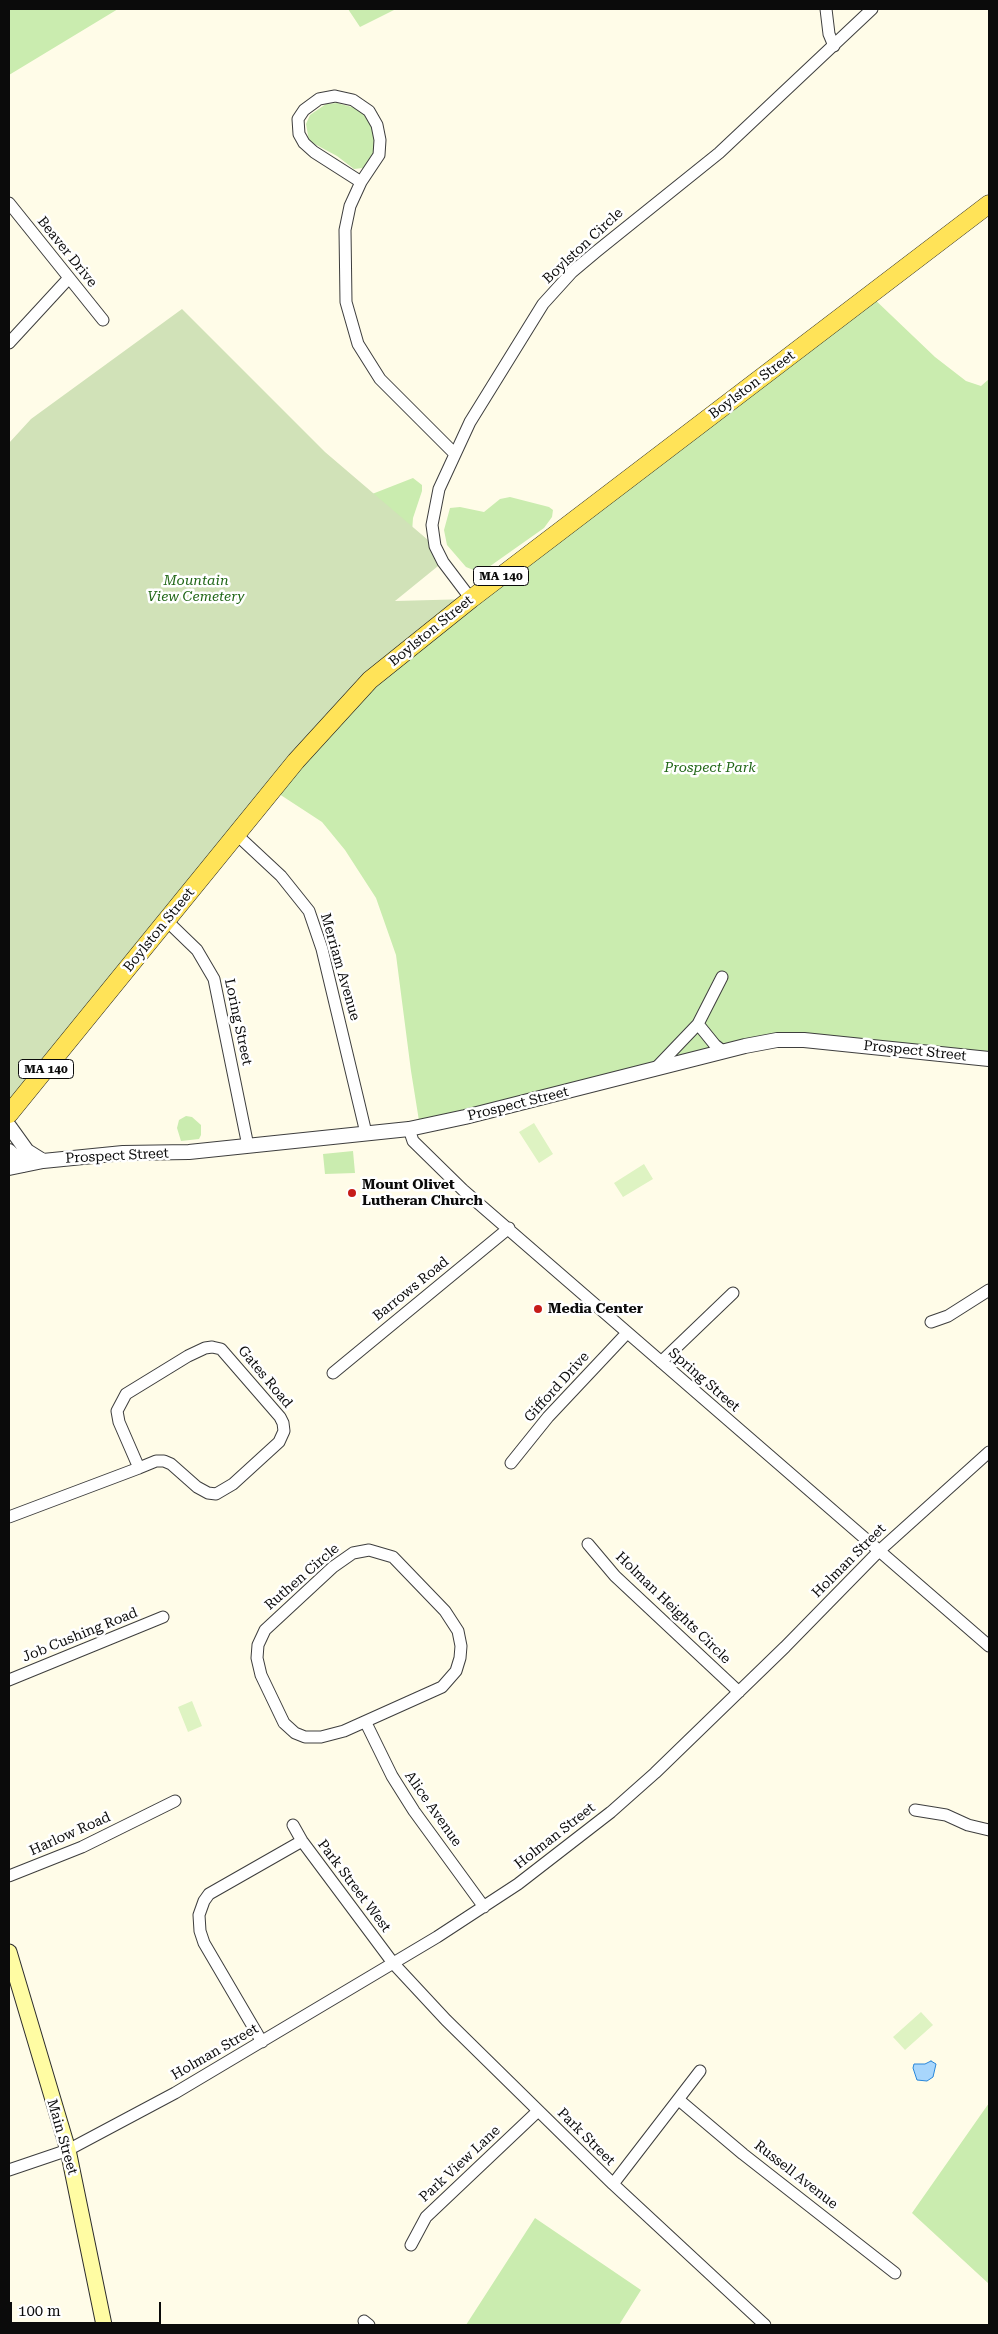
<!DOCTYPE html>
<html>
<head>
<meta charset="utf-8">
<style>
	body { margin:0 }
	#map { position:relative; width:998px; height:2334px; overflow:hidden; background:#fffce8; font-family:"Roboto Serif",serif }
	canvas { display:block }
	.frame { position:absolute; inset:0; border:10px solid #0b0b0b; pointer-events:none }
	.scale { position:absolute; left:10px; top:2302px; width:151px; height:22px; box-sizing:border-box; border:2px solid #0b0b0b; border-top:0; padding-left:6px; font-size:15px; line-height:18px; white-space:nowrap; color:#0b0b0b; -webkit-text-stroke:4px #fff; paint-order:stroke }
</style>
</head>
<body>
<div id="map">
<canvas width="998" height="2334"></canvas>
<div class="frame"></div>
<div class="scale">100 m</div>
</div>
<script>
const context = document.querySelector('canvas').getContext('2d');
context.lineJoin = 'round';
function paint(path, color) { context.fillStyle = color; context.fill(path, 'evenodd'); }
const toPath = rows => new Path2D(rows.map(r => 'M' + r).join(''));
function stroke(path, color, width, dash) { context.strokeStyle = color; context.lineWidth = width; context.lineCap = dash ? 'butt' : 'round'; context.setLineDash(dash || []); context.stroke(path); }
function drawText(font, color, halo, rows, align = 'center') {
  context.font = font + ' "Roboto Serif",serif'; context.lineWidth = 5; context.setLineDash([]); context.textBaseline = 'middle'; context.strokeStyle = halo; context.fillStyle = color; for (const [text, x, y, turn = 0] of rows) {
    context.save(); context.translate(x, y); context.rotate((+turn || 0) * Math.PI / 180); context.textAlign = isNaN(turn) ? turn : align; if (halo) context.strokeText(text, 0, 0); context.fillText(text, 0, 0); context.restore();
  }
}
paint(toPath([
	[9,9,118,9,9,75],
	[348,9,396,9,360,27],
	[337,103,359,109,368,119,373,127,375,146,373,155,363,168,354,169,337,156,309,141,306,124,310,115,326,104],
	[870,295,935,357,966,381,981,386,989,379,989,1059,804,1040,420,1127,411,1071,396,955,376,898,345,850,322,822,273,790,344,708],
	[413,478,422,485,422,491,413,518,412,532,367,496],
	[510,497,549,507,553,510,552,517,544,528,486,569,476,571,466,567,447,545,444,530,450,508,460,507,484,512,500,499],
	[186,1116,192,1117,201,1125,201,1135,199,1139,181,1141,177,1128,179,1120],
	[353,1151,355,1173,325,1174,323,1154],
	[989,2103,989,2284,912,2213],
	[535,2218,641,2290,619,2325,466,2325]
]), '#caecaf');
paint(toPath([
	[182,309,325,452,435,546,443,562,395,601,471,599,389,665,9,1113,9,443,31,419]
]), '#d1e2b8');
paint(toPath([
	[534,1123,553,1154,539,1163,519,1132],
	[644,1164,653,1179,623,1197,614,1183],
	[192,1701,202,1726,188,1732,178,1707],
	[921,2012,933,2025,905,2050,893,2037]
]), '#def3c2');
const water = toPath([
	[931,2061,936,2064,933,2077,927,2081,917,2080,913,2068,914,2064,925,2064,931,2061]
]);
paint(water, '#a8d6fc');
stroke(water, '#2886d9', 1);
const minor = toPath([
	[826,9,829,34,834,46],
	[335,96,353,100,369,111,377,125,380,140,379,155,361,182,314,152,304,143,299,134,298,119,304,110,319,99,335,96],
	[361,182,350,206,345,230,346,302,358,344,380,379,455,454],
	[9,203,103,320],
	[9,343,68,279],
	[471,599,443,562,435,546,432,525,439,489,470,422,543,304,572,272,597,251,719,153,872,9],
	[237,835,281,876,309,911,322,949,366,1133],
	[167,921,197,950,214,979,248,1146],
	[698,1024,715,1045,724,1052],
	[654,1070,698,1024,722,977],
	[409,1129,413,1141,463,1190,989,1646],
	[931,1322,948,1316,989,1290],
	[212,1347,221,1349,280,1417,283,1423,284,1431,279,1442,233,1484,216,1494,208,1493,197,1487,171,1464,164,1461,156,1461,139,1468,119,1422,117,1411,126,1394,188,1356,205,1348,212,1347],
	[661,1362,733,1293],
	[333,1373,509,1228],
	[511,1463,548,1417,627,1333],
	[9,1517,139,1468],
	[588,1544,615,1576,739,1692],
	[369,1550,393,1557,445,1611,458,1631,461,1646,460,1658,456,1671,442,1687,344,1731,321,1737,305,1737,295,1733,284,1723,261,1675,257,1658,258,1645,265,1630,333,1567,353,1553,369,1550],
	[9,1680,163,1617],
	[366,1723,392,1776,414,1811,484,1907],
	[915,1810,946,1815,968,1825,989,1830],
	[293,1825,302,1841,393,1963,446,2020,613,2184,765,2325],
	[9,1876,82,1847,175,1801],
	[262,2042,204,1943,200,1931,199,1915,204,1901,209,1894,302,1841],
	[679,2100,743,2154,895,2273],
	[9,2170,68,2150,175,2093,437,1937,518,1884,611,1812,655,1773,785,1647,879,1551,989,1452],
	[613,2184,700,2071],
	[411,2245,426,2217,538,2111],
	[364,2321,369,2325]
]);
const tertiary = toPath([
	[9,1126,27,1151,43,1161],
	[9,1151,24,1165],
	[9,1168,43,1161,123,1153,189,1152,409,1129,465,1117,745,1046,777,1040,804,1040,989,1059]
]);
const secondary = toPath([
	[9,1952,68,2150,104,2325]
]);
const primary = toPath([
	[9,1114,296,761,370,680,471,599,989,204]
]);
stroke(minor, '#3e3e3e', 13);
stroke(tertiary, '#3e3e3e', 16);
stroke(secondary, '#2d2d2d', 17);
stroke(primary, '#1c1c1c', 19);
stroke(minor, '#fff', 11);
stroke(tertiary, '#fff', 14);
stroke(secondary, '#fffca3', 15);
stroke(primary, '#ffe358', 18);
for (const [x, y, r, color] of [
	[352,1193,5,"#c61c18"],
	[538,1309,5,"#c61c18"]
]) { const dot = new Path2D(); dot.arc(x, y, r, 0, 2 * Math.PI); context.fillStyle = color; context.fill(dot); stroke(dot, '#fff', 2); }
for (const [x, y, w] of [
	[501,576,55],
	[46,1069,55]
]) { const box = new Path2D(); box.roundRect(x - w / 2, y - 9.5, w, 19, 4); context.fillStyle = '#fff'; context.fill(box); stroke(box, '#0b0b0b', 1); }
drawText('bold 12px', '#0b0b0b', null, [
	["MA 140",501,576],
	["MA 140",46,1069]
]);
drawText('14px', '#0b0b0b', '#fff', [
	["Boylston Circle",583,246,-43],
	["Beaver Drive",67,252,51],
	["Boylston Street",752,385,-37],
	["Boylston Street",431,631,-39],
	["Boylston Street",159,930,-51],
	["Merriam Avenue",340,967,74],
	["Loring Street",238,1022,78],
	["Prospect Street",915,1051,6],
	["Prospect Street",518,1104,-14],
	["Prospect Street",117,1156,-3],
	["Barrows Road",411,1289,-39],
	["Gates Road",265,1377,50],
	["Spring Street",704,1380,41],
	["Gifford Drive",557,1387,-48],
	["Holman Street",849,1561,-45],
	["Ruthen Circle",302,1577,-41],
	["Holman Heights Circle",673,1608,44],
	["Job Cushing Road",80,1635,-22],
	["Alice Avenue",433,1809,55],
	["Harlow Road",70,1834,-24],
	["Holman Street",555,1836,-38],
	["Park Street West",354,1886,53],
	["Holman Street",215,2052,-30],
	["Main Street",62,2137,74],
	["Park Street",586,2137,45],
	["Park View Lane",460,2164,-43],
	["Russell Avenue",796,2175,38]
]);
drawText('italic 14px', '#216717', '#fff', [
	["Mountain",196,581],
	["View Cemetery",196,597],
	["Prospect Park",710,768]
]);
drawText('bold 14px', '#0b0b0b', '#fff', [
	["Mount Olivet",362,1185],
	["Lutheran Church",362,1201],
	["Media Center",548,1309]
], 'left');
</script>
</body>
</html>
